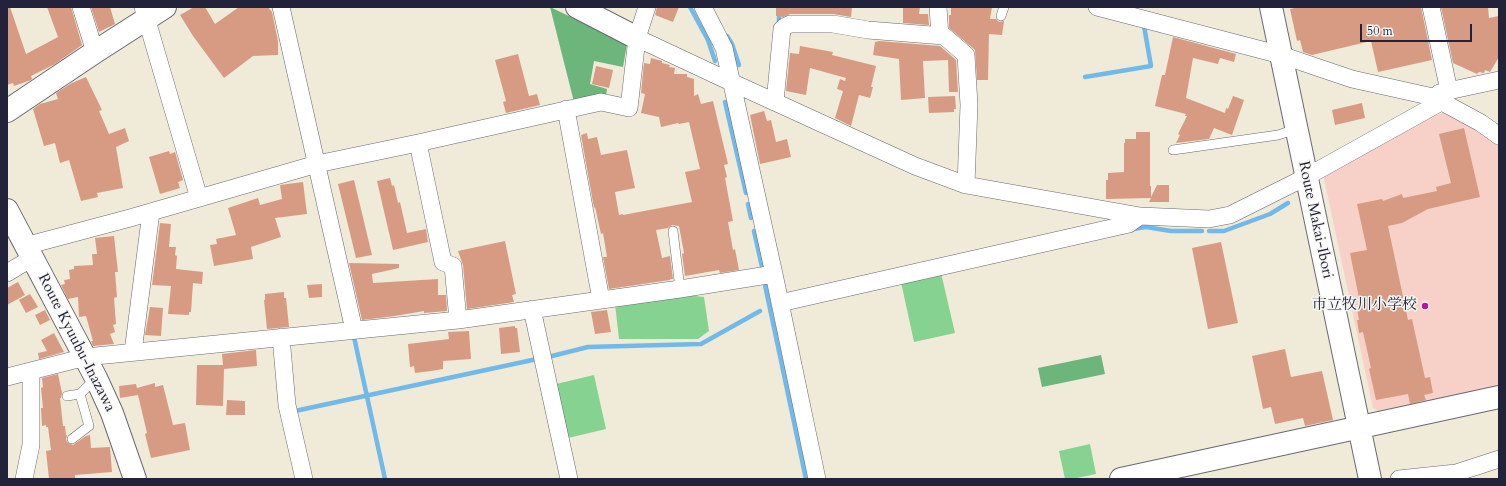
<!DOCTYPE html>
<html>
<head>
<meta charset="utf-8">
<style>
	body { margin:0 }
	#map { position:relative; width:1506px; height:486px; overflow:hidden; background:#efebd8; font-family:Cardo,serif }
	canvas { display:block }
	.frame { position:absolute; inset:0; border:8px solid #22223b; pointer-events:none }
	.scale { position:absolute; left:1360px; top:24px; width:112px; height:18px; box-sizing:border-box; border:2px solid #22223b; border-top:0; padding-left:5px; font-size:12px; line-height:14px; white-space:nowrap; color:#22223b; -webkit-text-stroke:3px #f6f6f2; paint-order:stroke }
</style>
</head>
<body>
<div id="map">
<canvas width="1506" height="486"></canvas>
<div class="frame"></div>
<div class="scale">50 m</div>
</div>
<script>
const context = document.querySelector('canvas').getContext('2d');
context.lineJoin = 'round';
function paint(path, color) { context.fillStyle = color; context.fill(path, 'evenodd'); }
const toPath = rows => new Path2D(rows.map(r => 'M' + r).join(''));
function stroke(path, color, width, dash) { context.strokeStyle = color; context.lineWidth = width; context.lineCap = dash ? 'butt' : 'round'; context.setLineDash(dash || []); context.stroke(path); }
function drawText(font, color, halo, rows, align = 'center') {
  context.font = font + ' Cardo,"Noto Serif JP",serif'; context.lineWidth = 3; context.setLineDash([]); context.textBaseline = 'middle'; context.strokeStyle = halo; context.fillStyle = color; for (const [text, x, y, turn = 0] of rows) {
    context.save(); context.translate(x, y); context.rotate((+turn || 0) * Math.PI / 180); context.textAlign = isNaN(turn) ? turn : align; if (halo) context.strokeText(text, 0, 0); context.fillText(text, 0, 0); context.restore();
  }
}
paint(toPath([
	[1442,113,1454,116,1499,146,1499,386,1378,411,1373,408,1323,174,1432,116]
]), '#f7d1c7');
paint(toPath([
	[941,273,955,333,914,342,901,282],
	[686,295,704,297,709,331,698,339,619,339,615,304],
	[594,375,606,429,564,439,552,385],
	[1090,444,1096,474,1072,479,1065,479,1059,451]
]), '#86d391');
paint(toPath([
	[550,7,627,44,623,67,594,61,590,84,607,89,606,96,574,102],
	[1101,355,1105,374,1042,387,1038,368]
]), '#6cb57b');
stroke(toPath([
	[690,7,708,40,715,61],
	[779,25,779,17],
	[727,36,732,44,739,65],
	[1085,77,1151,66,1144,26],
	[725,102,746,193],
	[748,204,751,218],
	[1133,229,1146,227,1171,231,1202,231],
	[754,231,762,267],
	[1209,231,1224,231,1270,214,1288,203],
	[765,285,806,479],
	[354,337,385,479],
	[548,357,588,347,701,344,760,311],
	[296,415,295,411,537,359]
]), '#70b9e9', 4.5);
paint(toPath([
	[7,7,10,7,26,54,58,37,47,7,71,7,82,45,55,64,31,76,32,79,31,80,14,86,13,83,7,85],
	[91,7,110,7,115,24,99,32],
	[194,7,205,7,215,24,239,7,268,7,272,12,278,41,278,55,253,56,224,78,193,36,180,15],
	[657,7,679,7,673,22,655,15],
	[776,7,852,7,851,17,833,14,790,14,783,17,776,16],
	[903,7,920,7,919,14,928,14,929,25,903,23],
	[951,7,992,7,990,19,996,19,999,22,1004,21,1002,35,989,34,988,80,977,80,975,50,949,28,949,15,951,15],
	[1300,7,1421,7,1432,60,1378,72,1371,41,1312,55,1303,52,1300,40,1297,41,1290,9],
	[1441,7,1488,7,1489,18,1499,16,1499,57,1490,72,1485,70,1484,73,1479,72,1477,74,1453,63],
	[1173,37,1236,54,1234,62,1220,58,1218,64,1193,58,1186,98,1225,113,1226,108,1228,109,1233,96,1244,100,1232,135,1214,128,1209,139,1176,143,1180,135,1178,134,1187,116,1185,116,1186,114,1155,106,1162,75,1165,75],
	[879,41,940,46,956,60,958,92,949,92,948,60,923,61,925,98,901,100,899,59,873,55,875,42],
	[800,46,833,52,832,55,876,66,871,87,873,87,870,98,859,95,851,126,835,118,843,91,837,89,840,79,845,81,846,78,810,68,806,95,786,91,790,53,799,54],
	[518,54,529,96,537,94,540,105,506,113,503,102,506,101,495,60],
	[651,58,662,61,662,63,670,65,669,67,675,68,674,74,687,74,687,77,694,79,694,96,698,94,701,104,713,101,728,164,724,165,727,177,725,178,733,221,728,222,733,250,735,249,739,270,720,273,719,270,685,276,682,254,684,253,679,226,672,225,668,228,656,230,662,258,670,256,673,279,670,279,670,280,609,289,603,257,607,257,603,233,601,234,595,207,594,208,581,135,587,133,588,139,597,137,601,155,627,150,635,188,615,192,619,215,623,214,623,215,692,202,685,172,700,169,689,122,679,124,678,123,661,127,659,117,641,113,645,94,641,93,644,63,650,64],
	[596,66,613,70,609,88,592,84],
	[86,77,102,110,99,111,109,134,125,128,129,141,116,147,123,188,97,193,98,197,81,201,69,160,60,163,55,143,44,146,33,109,40,104,58,99,56,93,72,83],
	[955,96,956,109,954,109,954,112,929,113,928,97],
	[1362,103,1365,118,1335,125,1332,110],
	[764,111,767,121,771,120,776,142,787,139,791,157,760,164,750,115],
	[1464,128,1480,197,1428,209,1402,223,1388,226,1408,320,1412,319,1425,378,1430,377,1433,393,1424,395,1426,400,1410,404,1408,394,1376,400,1369,369,1371,368,1363,332,1359,333,1357,320,1359,320,1357,309,1361,308,1350,253,1367,250,1357,204,1382,199,1383,201,1402,194,1403,198,1437,191,1436,187,1451,183,1439,134],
	[1136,132,1150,132,1150,186,1151,186,1151,197,1157,185,1169,185,1169,202,1149,202,1151,198,1106,199,1106,180,1108,180,1108,173,1124,172,1124,143,1125,143,1125,139,1136,139],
	[169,151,170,154,175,152,183,180,178,182,180,188,160,194,149,157],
	[390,178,392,186,394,185,398,203,400,202,407,233,426,229,428,242,393,250,377,181],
	[354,180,372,255,356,258,338,184],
	[303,182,307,214,275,218,281,237,251,247,253,259,214,266,210,245,217,244,216,239,236,235,228,208,258,198,260,205,282,199,280,185],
	[160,223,171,224,169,247,176,247,175,255,177,256,176,269,203,272,202,284,193,283,191,312,189,312,189,315,168,314,171,286,152,285],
	[114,236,118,272,115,272,117,297,114,298,116,324,113,325,115,332,110,334,114,344,93,346,91,341,93,341,86,316,79,317,78,297,68,299,61,285,65,284,64,280,70,279,69,270,74,269,74,266,93,265,92,254,97,254,95,238],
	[505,241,516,294,512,295,514,302,467,309,463,265,458,251],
	[1221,242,1238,323,1208,329,1192,248],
	[349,263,399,264,399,268,372,274,373,283,438,279,438,295,446,295,447,311,424,313,424,311,395,316,362,320],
	[18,282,25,295,7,305,7,288],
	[322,284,322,297,309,298,307,285],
	[284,292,284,298,286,298,289,327,267,329,264,300,265,300,265,294],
	[30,294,38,307,26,313,19,300],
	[150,307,163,308,161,336,145,335],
	[45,310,50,320,40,325,35,315],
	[607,310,611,332,595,334,591,312],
	[515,326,515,328,517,328,520,352,501,354,499,328],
	[469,331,471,359,443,361,443,369,431,371,415,373,414,366,410,367,408,344,449,339,448,332],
	[54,333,64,352,39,359,38,353,47,351,41,340],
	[1285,349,1291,377,1322,371,1333,420,1305,426,1303,418,1275,424,1271,407,1263,409,1252,356],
	[256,350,257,366,224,369,223,406,196,405,197,365,223,365,222,354],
	[58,374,62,393,61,398,60,398,63,426,65,426,66,435,67,435,66,439,67,442,73,445,86,436,90,435,91,448,110,447,112,472,75,475,75,479,49,479,46,451,51,450,48,427,46,427,46,425,42,426,41,408,43,408,41,388,43,387,42,378],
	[155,383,155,387,163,385,173,425,185,423,190,450,151,458,145,434,147,433,138,395,120,398,119,386,136,384,137,388],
	[227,400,245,401,245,415,226,415]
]), '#d79b84');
const lane = toPath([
	[1001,16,1004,7],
	[1173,150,1278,135,1296,129],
	[673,231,680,289],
	[67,396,80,394],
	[72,439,89,426,80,394,95,379]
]);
const street = toPath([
	[81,7,95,52],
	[143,7,199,198],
	[281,7,354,330],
	[703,7,724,48,774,274,817,479],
	[938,7,940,36],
	[1097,7,1281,55,1352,79,1433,97,1481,123,1499,136],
	[1431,7,1449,91],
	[637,38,731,82,915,166,966,185,1140,216,1209,219,1230,215,1306,177,1441,102],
	[1439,93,1499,80],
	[775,102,782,29,786,26,790,24,833,24,868,30,944,36,966,55,969,105,966,185],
	[566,109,601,300],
	[418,143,443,262,453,266,458,320],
	[25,246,130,218,317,164,418,143,601,102,629,108,637,38,647,7],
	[7,273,32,258],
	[780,303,1129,224,1140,216],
	[532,309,569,479],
	[281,337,287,405,304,479],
	[133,352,151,212],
	[7,377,86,357,458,320,680,289,774,274],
	[24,479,31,445,31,371],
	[1399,479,1456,473,1499,459]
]);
const secondary = toPath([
	[577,7,637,38],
	[1271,7,1370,479],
	[7,111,95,52,165,7],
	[7,210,96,378,112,413,135,479],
	[1121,479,1499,397]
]);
stroke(lane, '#6a6872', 10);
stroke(street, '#6a6872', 18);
stroke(secondary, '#6a6872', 24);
stroke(lane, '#fff', 9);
stroke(street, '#fff', 17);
stroke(secondary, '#fff', 22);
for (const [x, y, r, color] of [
	[1425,306,4,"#b5179e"]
]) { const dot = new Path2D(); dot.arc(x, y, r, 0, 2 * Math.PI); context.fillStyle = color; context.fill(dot); stroke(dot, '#f6f6f2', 1.5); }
drawText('15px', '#22223b', '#f6f6f2', [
	["Route Makai-Ibori",1315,220,78],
	["Route Kyuubu-Inazawa",76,343,63]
]);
drawText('15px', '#22223b', '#f6f6f2', [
	["市立牧川小学校",1417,306]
], 'right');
</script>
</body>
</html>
